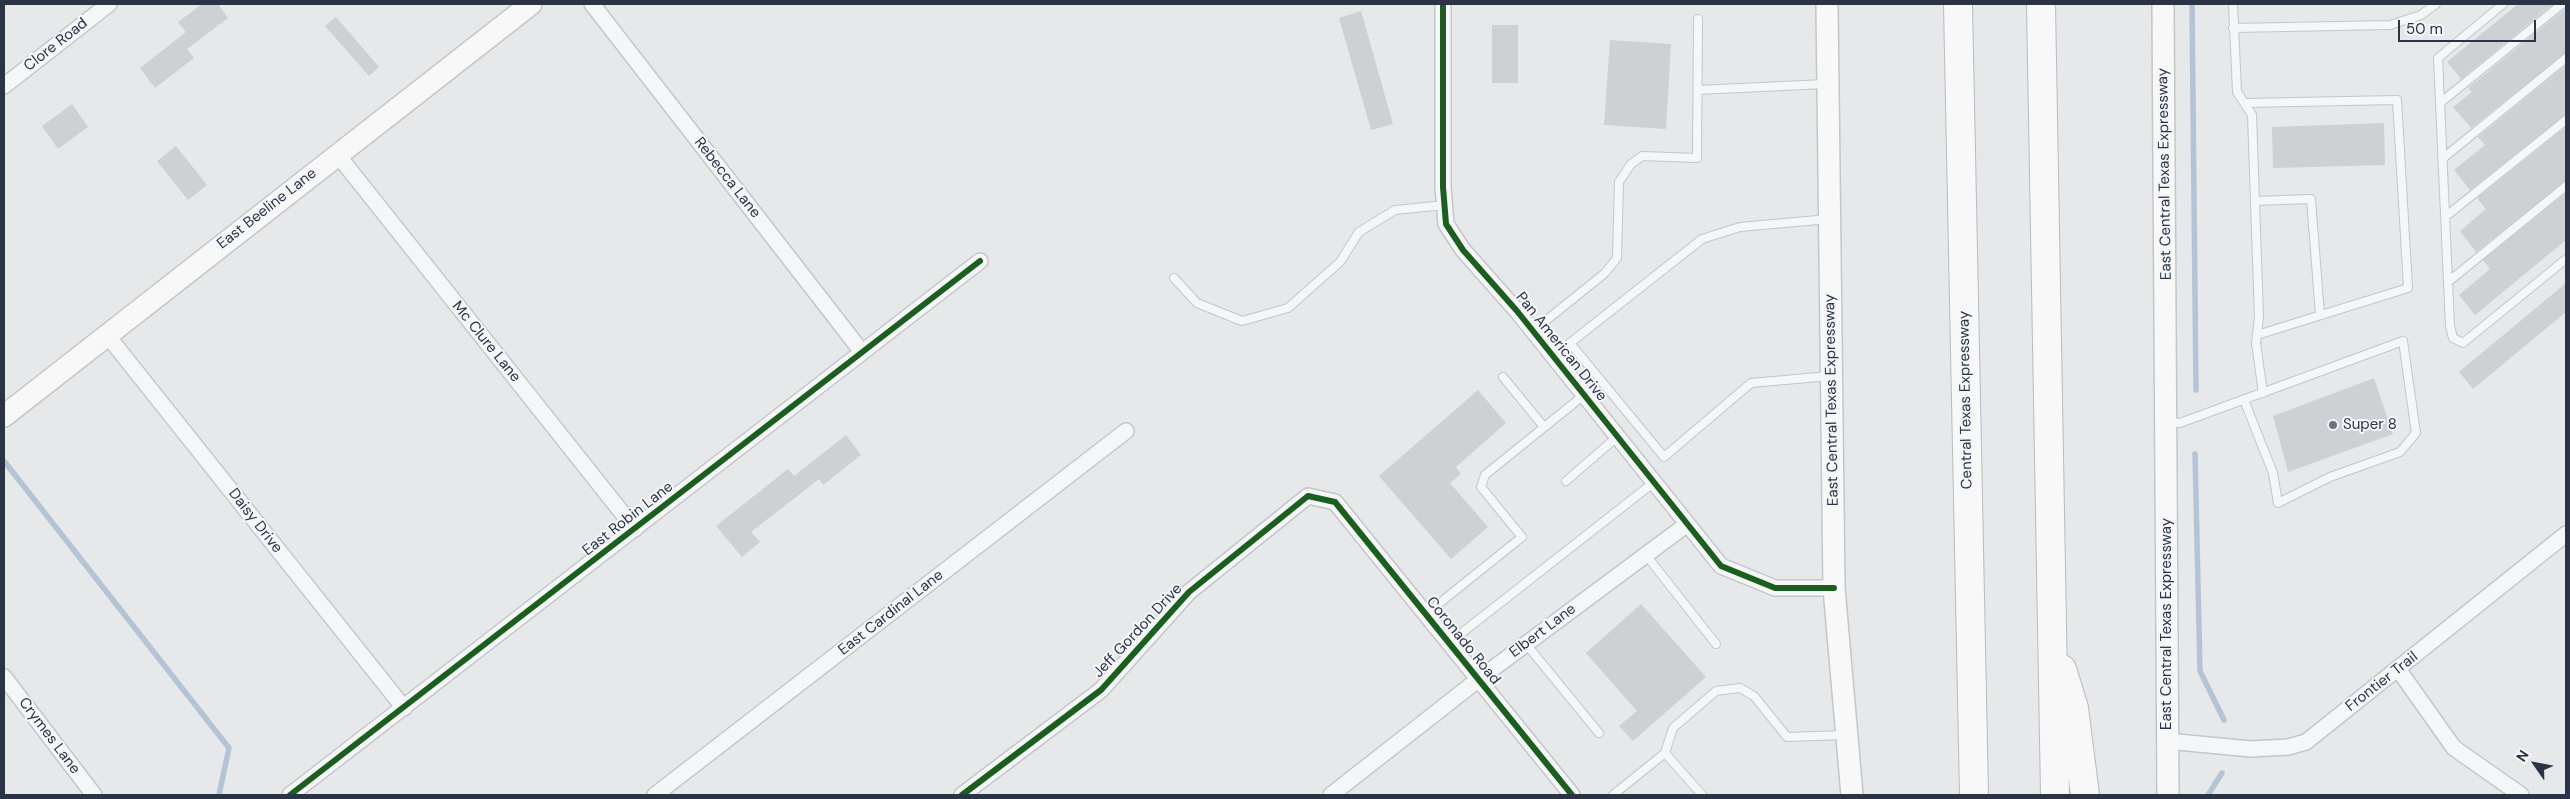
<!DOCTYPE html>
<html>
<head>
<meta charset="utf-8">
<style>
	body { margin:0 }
	#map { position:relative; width:2570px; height:799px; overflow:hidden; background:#e6e8ea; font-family:"DM Sans",sans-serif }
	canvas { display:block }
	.frame { position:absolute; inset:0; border:5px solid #2b3445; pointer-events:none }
	.north { position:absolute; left:2510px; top:739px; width:50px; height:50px; -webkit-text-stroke:4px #f4f6f9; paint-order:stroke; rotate:303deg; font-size:14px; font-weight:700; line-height:20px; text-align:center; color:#2b3445 }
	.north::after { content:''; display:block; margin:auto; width:18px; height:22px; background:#2b3445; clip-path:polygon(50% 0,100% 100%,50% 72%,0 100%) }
	.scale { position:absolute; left:2398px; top:20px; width:138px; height:22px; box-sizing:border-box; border:2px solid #2b3445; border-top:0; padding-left:6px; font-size:15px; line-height:18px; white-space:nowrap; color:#2b3445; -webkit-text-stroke:4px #f4f6f9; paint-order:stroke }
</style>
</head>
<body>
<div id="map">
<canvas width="2570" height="799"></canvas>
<div class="frame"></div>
<div class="north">N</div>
<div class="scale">50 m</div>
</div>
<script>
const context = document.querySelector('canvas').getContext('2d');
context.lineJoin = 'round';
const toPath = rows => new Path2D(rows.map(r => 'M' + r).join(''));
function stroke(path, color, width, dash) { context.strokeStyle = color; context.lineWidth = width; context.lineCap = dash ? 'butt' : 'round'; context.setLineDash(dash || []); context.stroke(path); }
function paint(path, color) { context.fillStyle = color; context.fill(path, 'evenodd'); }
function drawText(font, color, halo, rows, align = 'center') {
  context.font = font + ' "DM Sans",sans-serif'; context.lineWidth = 4; context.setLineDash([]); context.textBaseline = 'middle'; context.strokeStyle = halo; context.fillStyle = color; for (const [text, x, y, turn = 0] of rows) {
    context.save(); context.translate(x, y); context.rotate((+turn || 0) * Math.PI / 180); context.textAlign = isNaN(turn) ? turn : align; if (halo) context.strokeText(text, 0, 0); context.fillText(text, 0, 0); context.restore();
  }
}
stroke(toPath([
	[2192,4,2196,390],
	[2195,454,2200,671,2224,720],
	[4,461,229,748,219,795],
	[2208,795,2222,773]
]), '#b4c4d5', 5.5);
paint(toPath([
	[202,4,218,4,228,18,187,49,194,58,155,88,140,68,186,32,178,22],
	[2518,4,2553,4,2461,79,2447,62],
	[2566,8,2566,52,2471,128,2453,107,2472,92,2468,88],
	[1361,11,1393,124,1371,130,1339,18],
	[336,17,379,67,369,76,325,26],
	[1492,25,1518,25,1518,83,1492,83],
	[1610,40,1671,44,1666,129,1604,125],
	[2566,65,2566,114,2470,190,2454,170,2485,145,2478,137],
	[72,104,88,127,58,149,42,126],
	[2384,123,2385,165,2273,168,2272,127],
	[2566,127,2566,180,2476,252,2460,231,2486,209,2477,198],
	[176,146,207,185,188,200,157,161],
	[2566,193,2566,240,2475,315,2459,295,2490,269,2483,260],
	[2566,283,2566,312,2473,389,2459,372],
	[2374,378,2393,434,2288,472,2273,416],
	[1478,390,1506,423,1456,467,1461,474,1450,483,1488,527,1451,559,1379,476],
	[846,435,861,455,823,485,819,479,751,532,760,542,742,557,716,526,788,469,794,476],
	[1641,604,1706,677,1633,741,1619,726,1637,711,1586,653]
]), '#ced0d3');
const lane = toPath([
	[2233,4,2237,92,2252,115,2259,317,2256,343,2263,393],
	[2503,4,2438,58,2450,326,2453,338,2463,343,2566,259],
	[2233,28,2390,25,2421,15,2436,4],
	[1698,90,1825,84],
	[2245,103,2397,100,2408,288,2257,335],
	[2440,103,2562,4],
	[2442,159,2566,58],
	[2255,201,2311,199,2320,315],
	[2445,217,2566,120],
	[1829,219,1740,227,1702,239,1570,343,1664,457,1751,383,1830,376],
	[1174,278,1197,303,1242,321,1288,308,1340,262,1359,232,1395,210,1445,205],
	[2448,282,2566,186],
	[1533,331,1605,273,1617,258,1619,182,1631,164,1642,156,1697,158,1698,19],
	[1503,377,1544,427],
	[2166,422,2180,423,2403,341,2416,433,2400,452,2330,477,2278,503,2273,473,2244,400],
	[1566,481,1617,437],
	[1646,555,1716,644],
	[1426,614,1522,537,1481,487,1485,475,1584,395],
	[1449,643,1653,483],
	[1526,644,1599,733],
	[1665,753,1702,795],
	[1613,795,1665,753,1673,728,1716,691,1740,688,1754,696,1787,737,1844,735]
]);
const street = toPath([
	[592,4,862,352],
	[1443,4,1443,187,1446,224,1463,250,1517,311,1721,566,1775,588,1834,588],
	[4,86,109,4],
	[337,154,635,529],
	[107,335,404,708],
	[2398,669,2454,748,2521,795],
	[4,677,94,795],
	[2167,741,2251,749,2288,747,2306,742,2566,534],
	[290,795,980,261],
	[655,795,1126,431],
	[962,795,1101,690,1189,592,1308,496,1335,502,1572,795],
	[1331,795,1479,679,1686,525]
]);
const secondary = toPath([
	[1827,4,1834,588,1852,795],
	[2163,4,2168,795],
	[4,416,531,4]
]);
const highway = toPath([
	[1958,4,1974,795],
	[2041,4,2055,795],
	[2062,669,2074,708,2085,795]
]);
stroke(lane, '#c4c6c8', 10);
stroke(street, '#c4c6c8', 18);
stroke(secondary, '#c4c6c8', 24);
stroke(highway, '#b8bbbf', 30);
stroke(lane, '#f5f6f7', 8);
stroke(street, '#f5f6f7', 15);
stroke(secondary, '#f8f8f8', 21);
stroke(highway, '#f8f8f8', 28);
stroke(toPath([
	[1443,4,1443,187,1446,224,1463,250,1517,311,1721,566,1775,588,1834,588],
	[290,795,980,261],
	[962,795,1101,690,1189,592,1308,496,1335,502,1572,795]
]), '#1b5e20', 6);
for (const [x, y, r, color] of [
	[2333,425,5,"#6c737f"]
]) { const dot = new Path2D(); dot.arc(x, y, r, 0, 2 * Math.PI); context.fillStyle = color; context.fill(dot); stroke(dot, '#f4f6f9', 2); }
drawText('15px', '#2b3445', '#f4f6f9', [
	["Clore Road",56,45,-38],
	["East Central Texas Expressway",2165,174,-91],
	["Rebecca Lane",727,178,52],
	["East Beeline Lane",267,209,-38],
	["Mc Clure Lane",486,342,51],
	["Pan American Drive",1561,347,51],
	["East Central Texas Expressway",1832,400,-91],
	["Central Texas Expressway",1966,400,-91],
	["East Robin Lane",628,519,-38],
	["Daisy Drive",255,521,52],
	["East Cardinal Lane",891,613,-38],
	["East Central Texas Expressway",2167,624,-90],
	["Jeff Gordon Drive",1138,631,-47],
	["Elbert Lane",1543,631,-37],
	["Coronado Road",1463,641,51],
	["Frontier Trail",2382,682,-38],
	["Crymes Lane",49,736,53]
]);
drawText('15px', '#2b3445', '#f4f6f9', [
	["Super 8",2343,425]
], 'left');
</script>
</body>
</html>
